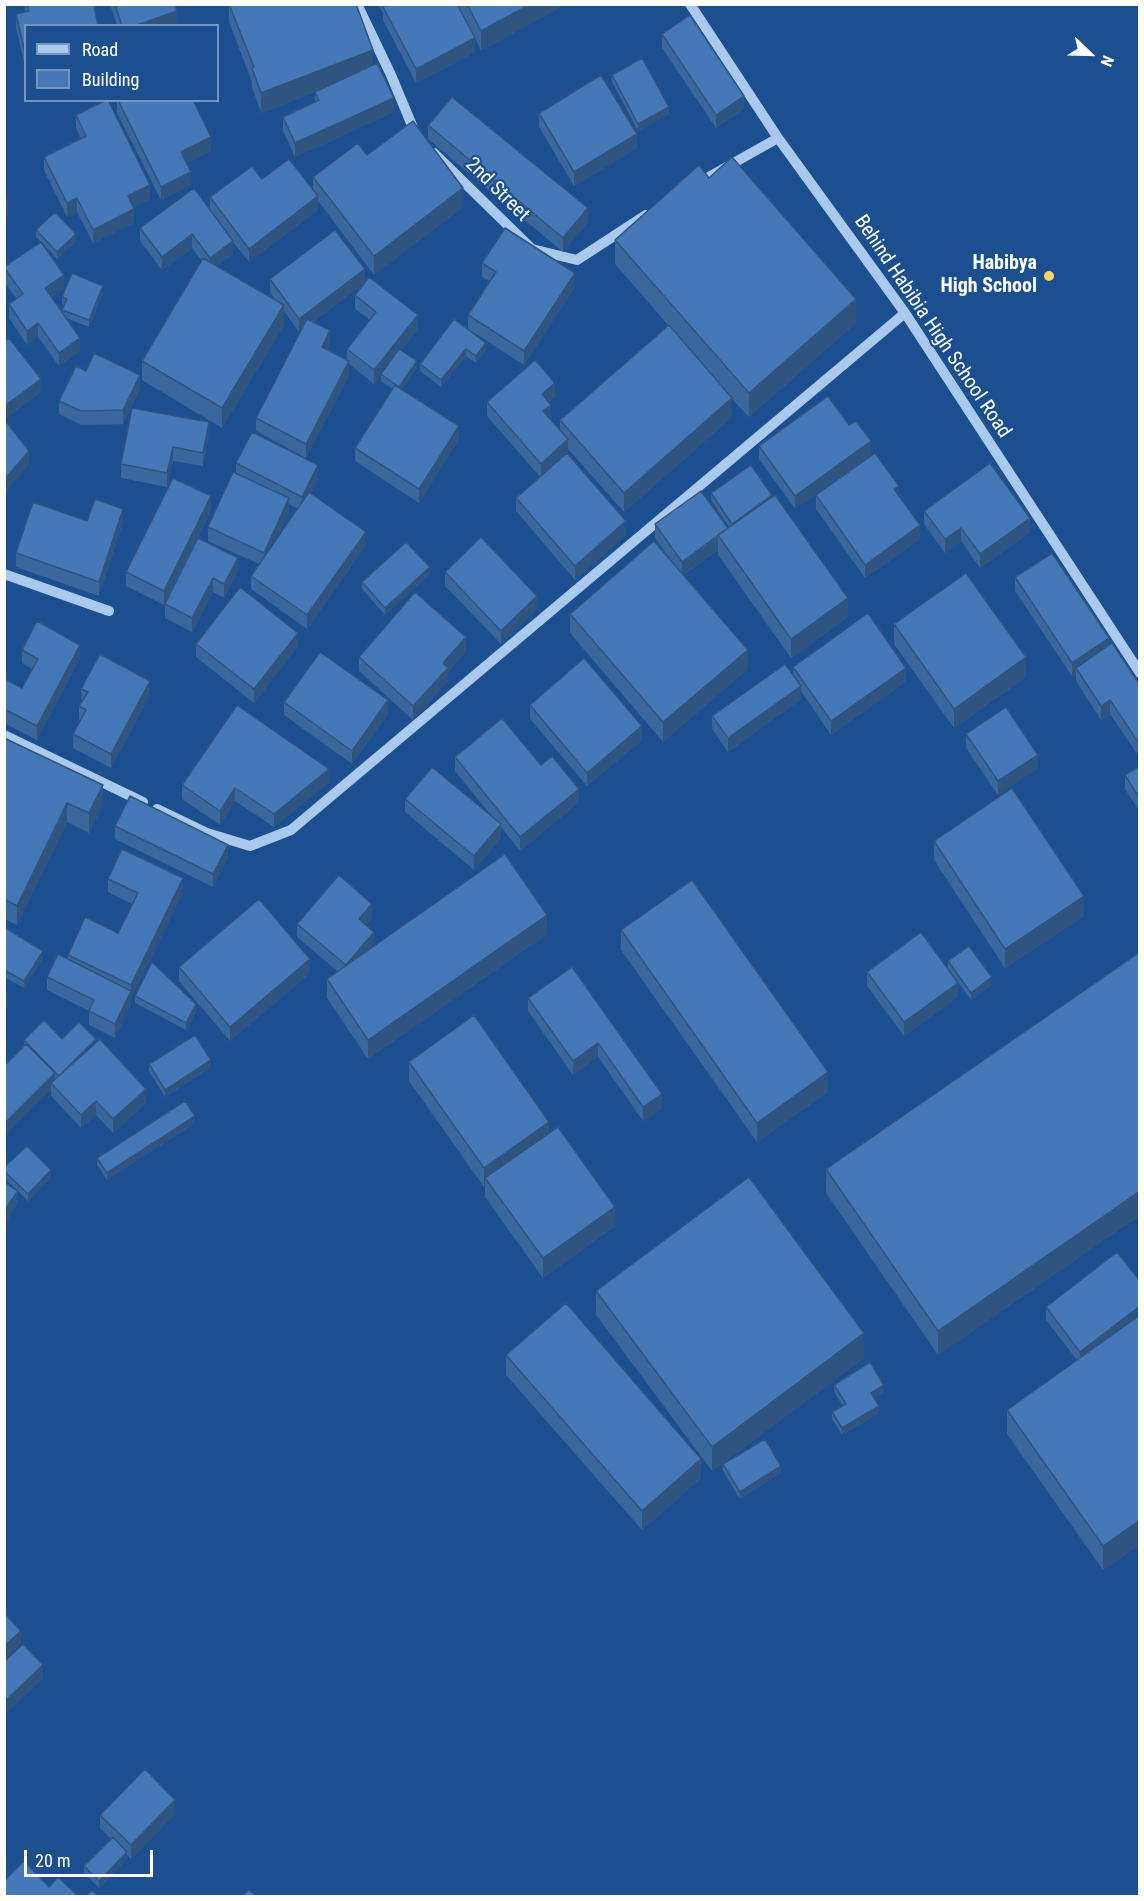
<!DOCTYPE html>
<html>
<head>
<meta charset="utf-8">
<style>
	body { margin:0 }
	#map { position:relative; width:1144px; height:1901px; overflow:hidden; background:#1b4f8f; font-family:"Roboto Condensed",sans-serif }
	canvas { display:block }
	.frame { position:absolute; inset:0; border:6px solid #fff; pointer-events:none }
	.legend { position:absolute; left:24px; top:24px; width:195px; height:78px; box-sizing:border-box; background:#1b4f8f; border:2px solid #7695bc; margin:0; padding:8px 10px; list-style:none; font-size:18px; color:#fff }
	.legend li { display:flex; align-items:center; gap:12px; height:30px }
	.legend b { width:30px; border:2px solid #7695bc }
	.north { position:absolute; left:1060px; top:24px; width:60px; height:60px; -webkit-text-stroke:4px #1b4f8f; paint-order:stroke; rotate:113deg; font-size:16px; font-weight:700; line-height:24px; text-align:center; color:#fff }
	.north::after { content:''; display:block; margin:auto; width:21px; height:27px; background:#fff; clip-path:polygon(50% 0,100% 100%,50% 72%,0 100%) }
	.scale { position:absolute; left:24px; top:1850px; width:129px; height:27px; box-sizing:border-box; border:3px solid #fff; border-top:0; padding-left:8px; font-size:18px; line-height:21px; white-space:nowrap; color:#fff; -webkit-text-stroke:4px #1b4f8f; paint-order:stroke }
</style>
</head>
<body>
<div id="map">
<canvas width="1144" height="1901"></canvas>
<div class="frame"></div>
<ul class="legend">
<li><b style="height:8px;background:#a9c9ee"></b>Road</li>
<li><b style="height:16px;background:#4478b7"></b>Building</li>
</ul>
<div class="north">N</div>
<div class="scale">20 m</div>
</div>
<script>
const context = document.querySelector('canvas').getContext('2d');
context.lineJoin = 'round';
const toPath = rows => new Path2D(rows.map(r => 'M' + r).join(''));
function stroke(path, color, width, dash) { context.strokeStyle = color; context.lineWidth = width; context.lineCap = dash ? 'butt' : 'round'; context.setLineDash(dash || []); context.stroke(path); }
function paint(path, color) { context.fillStyle = color; context.fill(path, 'evenodd'); }
function drawText(font, color, halo, rows, align = 'center') {
  context.font = font + ' "Roboto Condensed",sans-serif'; context.lineWidth = 4.5; context.setLineDash([]); context.textBaseline = 'middle'; context.strokeStyle = halo; context.fillStyle = color; for (const [text, x, y, turn = 0] of rows) {
    context.save(); context.translate(x, y); context.rotate((+turn || 0) * Math.PI / 180); context.textAlign = isNaN(turn) ? turn : align; if (halo) context.strokeText(text, 0, 0); context.fillText(text, 0, 0); context.restore();
  }
}
stroke(toPath([
	[357,4,391,75,416,135],
	[690,4,778,138,905,313,1140,673],
	[434,153,532,249,577,260,646,215],
	[698,183,778,138],
	[4,574,109,611],
	[4,735,143,802],
	[157,809,207,833,250,846,291,830,905,313]
]), '#a9c9ee', 10);
paint(toPath([
	[24,4,94,4,26,26,26,70,16,28,16,14,26,12],
	[110,4,175,4,177,24,174,26,117,26],
	[229,4,356,4,373,65,394,112,295,157,283,131,283,117,315,102,315,92,261,113,252,87,252,82,229,22],
	[378,4,566,4,481,51,475,38,475,52,416,83,383,20,383,13],
	[662,34,744,109,716,128,662,48],
	[612,75,669,114,638,131,612,82],
	[117,100,193,100,211,151,187,163,191,185,161,200,117,113],
	[539,113,637,148,574,186,539,127],
	[76,115,150,199,133,207,134,223,93,243,77,212,67,217,44,170,44,157,81,138,76,129],
	[428,125,588,222,563,252,428,139],
	[367,155,463,207,374,275,318,201,318,210,249,262,233,242,233,254,217,266,277,301,270,293,270,279,365,283,418,329,401,350,417,368,402,389,459,439,419,503,355,461,355,448,392,389,381,381,381,376,374,384,349,364,349,375,306,458,256,431,256,418,301,331,299,332,284,311,284,325,222,428,142,380,142,361,202,261,192,248,162,270,140,241,140,228,210,210,210,197,262,179,313,191,313,177],
	[364,283,355,295,355,309,370,320,347,349,347,360,327,350,330,344,313,322],
	[709,178,856,323,749,417,732,399,732,417,624,512,568,449,567,453,626,535,575,580,516,511,516,498,540,477,487,416,487,402,555,396,549,402,550,419,560,430,560,420,668,325,615,264,615,240],
	[36,230,76,241,57,259,42,243,64,289,52,297,62,313,62,310,65,305,62,304,62,297,103,293,89,327,66,318,80,351,59,366,38,337,27,345,9,318,9,304,17,299,4,282,4,267,41,242,36,237],
	[482,263,575,287,524,365,468,329,468,315,490,281,482,277],
	[454,319,486,350,476,363,466,356,441,387,420,371,420,364],
	[4,342,41,392,6,418,4,416],
	[86,371,140,388,123,424,81,425,59,414,59,401],
	[209,435,203,466,173,461,167,487,121,478,121,464],
	[759,446,871,455,795,509,759,459],
	[236,463,318,479,311,493,366,545,307,629,251,589,251,576,259,564,208,541,208,527,236,473],
	[289,504,298,509,277,538,289,512],
	[711,493,772,496,848,617,791,658,718,555,718,550,683,575,748,669,663,742,570,633,570,614,673,563,655,538,655,524,728,528,729,527,711,500],
	[816,495,899,495,920,539,865,578,816,509],
	[211,510,164,605,126,586,126,572],
	[924,511,1030,532,980,568,961,541,945,553,924,524],
	[87,521,123,522,99,596,16,567,16,553],
	[238,558,238,571,224,598,213,592,192,632,165,618,165,604],
	[445,572,537,609,501,644,445,586],
	[430,574,385,615,362,589,362,582],
	[1015,577,1109,646,1140,685,1140,758,1110,714,1101,720,1076,681,1076,674,1072,676,1015,591],
	[894,624,1026,677,954,728,894,644],
	[196,644,298,646,254,703,196,657],
	[22,650,80,658,37,740,4,723,4,680,22,688,32,669,22,663],
	[466,651,448,672,448,681,413,720,359,671,359,657],
	[793,667,906,681,831,735,801,691,801,699,728,752,712,729,712,716,793,675],
	[81,689,150,695,111,768,73,748,73,734,81,721,79,720,79,706,82,702],
	[284,702,388,714,352,764,284,715],
	[530,705,642,740,587,786,530,719],
	[966,734,1038,768,998,795,966,748],
	[4,738,103,805,89,833,67,822,17,925,4,919],
	[455,757,541,765,579,802,520,851,501,827,501,838,474,870,405,812,405,799,494,819,455,771],
	[1140,766,1140,812,1125,789,1125,775],
	[329,782,274,827,235,801,220,825,182,799,182,785],
	[115,826,228,858,213,887,115,839],
	[934,841,1084,916,1005,968,934,860],
	[108,879,183,892,131,998,131,1004,115,1038,89,1025,89,1011,47,990,47,977,68,959,68,955,118,933,132,904,108,892],
	[372,917,366,925,374,945,547,934,368,1059,327,998,327,979,337,971,297,937,297,924],
	[4,927,43,958,24,988,4,977],
	[621,930,828,1092,757,1142,621,950],
	[1140,952,1140,1215,938,1355,826,1193,826,1169],
	[948,961,992,984,971,1000,948,968],
	[179,967,310,973,230,1041,179,981],
	[572,967,662,1108,643,1121,598,1057,573,1075,528,1011,528,998],
	[867,972,958,997,904,1036,867,986],
	[135,996,196,1011,186,1030,135,1003],
	[62,1039,96,1042,146,1103,113,1133,96,1115,81,1128,51,1096,51,1090,24,1046,24,1040],
	[409,1062,549,1133,615,1226,543,1278,485,1197,485,1186,484,1187,409,1081],
	[149,1064,211,1067,165,1097,149,1071],
	[195,1123,107,1180,97,1165,97,1158],
	[4,1167,51,1177,28,1201,18,1191,18,1204,17,1190,4,1178],
	[1140,1281,1140,1544,1103,1570,1007,1434,1007,1410,1077,1360,1046,1320,1046,1307],
	[596,1291,864,1358,712,1471,596,1315],
	[506,1355,701,1478,642,1530,506,1375],
	[834,1385,884,1392,875,1398,879,1413,842,1435,832,1419,832,1412,843,1406,834,1392],
	[723,1464,781,1473,740,1499,723,1471],
	[175,1814,131,1859,127,1855,127,1859,99,1888,84,1873,84,1866,111,1839,100,1828,100,1815]
]), '#3a679d');
paint(toPath([
	[531,4,566,4,481,51,481,31],
	[177,11,177,24,174,26,134,26],
	[475,38,475,52,416,83,416,69],
	[373,50,373,70,261,113,261,93],
	[744,96,744,109,716,128,716,115],
	[394,98,394,112,295,157,295,143],
	[669,107,669,114,638,131,638,124],
	[637,134,637,148,574,186,574,172],
	[211,137,211,151,181,166,181,152],
	[191,172,191,185,161,200,161,187],
	[150,185,150,199,128,210,128,196],
	[463,188,463,207,374,275,374,256],
	[318,196,318,210,249,262,249,249],
	[77,198,77,212,67,217,67,203],
	[8,201,8,215,4,217,4,204],
	[588,208,588,222,563,252,563,238],
	[134,209,134,223,93,243,93,230],
	[76,234,76,241,57,259,57,252],
	[192,234,192,248,162,270,162,257],
	[233,241,233,254,210,271,210,258],
	[365,269,365,283,299,332,299,319],
	[575,273,575,287,524,365,524,351],
	[64,275,64,289,45,302,45,288],
	[103,286,103,293,89,327,89,320],
	[856,299,856,323,749,417,749,393],
	[284,305,284,325,222,428,222,408],
	[418,315,418,329,374,384,374,370],
	[38,323,38,337,27,345,27,331],
	[330,330,330,344,322,360,322,347],
	[80,338,80,351,59,366,59,353],
	[486,343,486,350,476,363,476,356],
	[466,349,466,356,441,387,441,380],
	[349,361,349,375,306,458,306,444],
	[417,361,417,368,399,394,399,387],
	[140,375,140,388,123,424,123,410],
	[41,379,41,392,6,418,6,405],
	[555,383,555,396,542,408,542,394],
	[732,398,732,417,624,512,624,493],
	[551,405,551,418,543,425,543,411],
	[209,422,209,435,203,466,203,453],
	[459,426,459,439,419,503,419,489],
	[568,439,568,453,541,477,541,464],
	[871,441,871,455,795,509,795,496],
	[173,447,173,461,167,487,167,473],
	[29,451,29,465,4,494,4,480],
	[318,465,318,479,302,511,302,497],
	[899,486,899,499,894,489],
	[772,495,772,502,732,531,732,524],
	[211,496,211,510,164,605,164,591],
	[289,498,289,512,264,566,264,553],
	[123,509,123,522,99,596,99,582],
	[1030,518,1030,532,980,568,980,554],
	[626,521,626,535,575,580,575,566],
	[920,525,920,539,865,578,865,565],
	[961,528,961,541,945,553,945,539],
	[366,532,366,545,307,629,307,615],
	[718,537,718,550,682,575,682,562],
	[238,558,238,571,224,598,224,584],
	[430,567,430,574,385,615,385,608],
	[213,578,213,592,192,632,192,618],
	[537,596,537,609,501,644,501,631],
	[848,598,848,617,791,658,791,639],
	[298,633,298,646,254,703,254,689],
	[466,637,466,651,448,672,448,681,413,720,413,706,443,663],
	[1109,638,1109,652,1076,668,1076,674,1072,676,1072,663],
	[80,645,80,658,37,740,37,726],
	[748,650,748,669,663,742,663,722],
	[1026,657,1026,677,954,728,954,709],
	[906,668,906,681,831,735,831,721],
	[150,681,150,695,111,768,111,754],
	[801,686,801,699,728,752,728,738],
	[388,700,388,714,352,764,352,751],
	[1110,700,1110,714,1101,720,1101,706],
	[642,726,642,740,587,786,587,773],
	[1038,755,1038,768,998,795,998,781],
	[329,769,329,782,274,827,274,814],
	[103,785,103,805,89,833,89,813],
	[235,788,235,801,220,825,220,811],
	[579,789,579,802,520,851,520,837],
	[67,803,67,822,17,925,17,906],
	[501,824,501,838,474,870,474,856],
	[228,845,228,858,213,887,213,874],
	[183,878,183,892,131,998,131,985],
	[1084,896,1084,916,1005,968,1005,949],
	[372,904,372,917,359,933,359,919],
	[547,915,547,934,368,1059,368,1040],
	[374,932,374,946,346,965],
	[43,951,43,958,24,988,24,981],
	[310,959,310,973,230,1041,230,1027],
	[992,977,992,984,971,1000,971,993],
	[958,983,958,997,904,1036,904,1022],
	[131,991,131,1004,115,1038,115,1024],
	[7,992,7,1006,4,1009,4,995],
	[196,1004,196,1011,186,1030,186,1023],
	[96,1039,96,1046,59,1076],
	[598,1043,598,1057,573,1075,573,1061],
	[211,1060,211,1067,165,1097,165,1090],
	[828,1072,828,1092,757,1142,757,1123],
	[55,1073,55,1086,51,1083,51,1090,4,1137,4,1124],
	[146,1089,146,1103,113,1133,113,1119],
	[662,1094,662,1108,643,1121,643,1107],
	[96,1101,96,1115,81,1128,81,1115],
	[195,1116,195,1123,107,1180,107,1173],
	[549,1122,549,1142,485,1178,485,1186,484,1187,484,1168],
	[51,1170,51,1177,28,1201,28,1194],
	[18,1191,18,1204,4,1225,4,1211],
	[1140,1191,1140,1215,938,1355,938,1331],
	[615,1207,615,1226,543,1278,543,1258],
	[1140,1306,1140,1319,1080,1365,1080,1352],
	[864,1333,864,1358,712,1471,712,1447],
	[884,1385,884,1392,871,1400,871,1393],
	[879,1406,879,1413,842,1435,842,1428],
	[701,1459,701,1478,642,1530,642,1511],
	[781,1466,781,1473,740,1499,740,1492],
	[1140,1520,1140,1544,1103,1570,1103,1546],
	[21,1631,21,1644,4,1660,4,1646],
	[43,1665,43,1679,4,1715,4,1702],
	[175,1800,175,1814,131,1859,131,1845],
	[127,1852,127,1859,99,1888,99,1881]
]), '#305480');
const building = toPath([
	[27,4,94,4,98,26,26,26,26,57,16,14,29,11,27,4],
	[115,4,175,4,177,11,134,26,122,26,115,4],
	[229,4,356,4,373,50,261,93,252,68,254,67,229,4],
	[387,4,457,4,475,38,416,69,383,7,387,4],
	[467,4,531,4,481,31,467,4],
	[690,15,744,96,716,115,662,34,690,15],
	[642,58,669,107,638,124,612,75,642,58],
	[377,63,394,98,295,143,283,117,319,100,315,92,377,63],
	[601,75,637,134,574,172,539,113,601,75],
	[452,97,588,208,563,238,428,125,452,97],
	[106,100,108,100,150,185,128,196,134,209,93,230,77,198,67,203,44,157,86,136,76,115,106,100],
	[118,100,193,100,211,137,181,152,191,172,161,187,118,100],
	[413,121,463,188,374,256,313,177,358,143,367,155,413,121],
	[732,157,856,299,749,393,615,240,699,165,709,178,732,157],
	[289,159,318,196,249,249,210,197,252,166,262,179,289,159],
	[194,188,233,241,210,258,192,234,162,257,140,228,194,188],
	[4,196,8,201,4,204,4,196],
	[55,212,76,234,57,252,36,230,55,212],
	[505,228,575,273,524,351,468,315,496,272,482,263,505,228],
	[335,230,365,269,299,319,270,279,335,230],
	[41,242,64,275,45,288,80,338,59,353,38,323,27,331,9,304,23,294,4,267,41,242],
	[203,258,284,305,222,408,142,361,203,258],
	[72,273,103,286,89,320,62,310,67,299,62,297,72,273],
	[369,277,418,315,374,370,347,349,376,312,355,295,369,277],
	[307,319,330,330,322,347,349,361,306,444,256,418,307,319],
	[454,319,486,343,476,356,466,349,441,380,420,364,454,319],
	[669,325,732,398,624,493,560,420,669,325],
	[9,338,41,379,6,405,4,403,4,342,9,338],
	[399,349,417,361,399,387,381,374,399,349],
	[94,353,140,375,123,410,81,411,59,401,76,366,86,371,94,353],
	[535,360,555,383,542,394,551,405,543,411,568,439,541,464,487,402,535,360],
	[395,385,459,426,419,489,355,448,395,385],
	[828,396,849,425,856,421,871,441,795,496,759,446,828,396],
	[132,408,209,422,203,453,173,447,167,473,121,464,132,408],
	[4,419,29,451,4,480,4,419],
	[252,432,318,465,302,497,236,463,252,432],
	[567,453,626,521,575,566,516,498,567,453],
	[875,453,899,486,894,489,920,525,865,565,816,495,875,453],
	[990,463,1030,518,980,554,961,528,945,539,924,511,990,463],
	[751,465,772,495,732,524,711,493,751,465],
	[233,472,289,498,264,553,208,527,233,472],
	[173,478,211,496,164,591,126,572,173,478],
	[701,491,728,528,682,562,655,524,701,491],
	[309,492,366,532,307,615,251,576,309,492],
	[775,495,848,598,791,639,718,535,775,495],
	[95,499,123,509,99,582,16,553,33,502,87,521,95,499],
	[481,537,537,596,501,631,445,572,481,537],
	[198,538,238,558,224,584,213,578,192,618,165,604,198,538],
	[654,541,748,650,663,722,570,614,654,541],
	[406,542,430,567,385,608,362,582,406,542],
	[1052,553,1109,638,1072,663,1015,577,1052,553],
	[966,573,1026,657,954,709,894,624,966,573],
	[240,587,298,633,254,689,196,644,240,587],
	[415,592,466,637,443,663,448,668,413,706,359,657,415,592],
	[868,613,906,668,831,721,793,667,868,613],
	[37,621,80,645,37,726,4,709,4,680,5,679,22,688,38,659,22,650,37,621],
	[1112,643,1140,685,1140,745,1110,700,1101,706,1076,668,1112,643],
	[320,652,388,700,352,751,284,702,320,652],
	[100,654,150,681,111,754,73,734,86,710,79,706,88,692,81,689,100,654],
	[584,658,642,726,587,773,530,705,584,658],
	[785,664,801,686,728,738,712,716,785,664],
	[237,705,329,769,274,814,235,788,220,811,182,785,237,705],
	[1006,707,1038,755,998,781,966,734,1006,707],
	[502,718,541,765,552,756,579,789,520,837,455,757,502,718],
	[4,738,103,785,89,813,67,803,17,906,4,899,4,738],
	[1140,766,1140,799,1125,775,1140,766],
	[432,767,501,824,474,856,405,799,432,767],
	[1012,788,1084,896,1005,949,934,841,1012,788],
	[130,796,228,845,213,874,115,826,130,796],
	[122,849,183,878,131,985,68,955,85,917,118,933,138,893,108,879,122,849],
	[505,854,547,915,368,1040,327,979,505,854],
	[339,875,372,904,359,919,374,932,346,965,297,924,339,875],
	[692,880,828,1072,757,1123,621,930,692,880],
	[259,899,310,959,230,1027,179,967,259,899],
	[4,927,43,951,24,981,4,970,4,927],
	[921,932,958,983,904,1022,867,972,921,932],
	[969,946,992,977,971,993,948,961,969,946],
	[1140,952,1140,1191,938,1331,826,1169,1140,952],
	[58,954,131,991,115,1024,89,1011,94,1000,47,977,58,954],
	[152,962,196,1004,186,1023,135,996,152,962],
	[572,967,662,1094,643,1107,598,1043,573,1061,528,998,572,967],
	[474,1015,549,1122,484,1168,409,1062,474,1015],
	[44,1020,62,1039,79,1022,96,1039,59,1076,24,1040,44,1020],
	[195,1035,211,1060,165,1090,149,1064,195,1035],
	[100,1039,146,1089,113,1119,96,1101,81,1115,51,1083,100,1039],
	[26,1044,55,1073,4,1124,4,1066,26,1044],
	[185,1101,195,1116,107,1173,97,1158,185,1101],
	[558,1127,615,1207,543,1258,485,1178,558,1127],
	[27,1146,51,1170,28,1194,4,1171,4,1167,27,1146],
	[749,1177,864,1333,712,1447,596,1291,749,1177],
	[4,1182,18,1191,4,1211,4,1182],
	[1117,1252,1140,1281,1140,1306,1080,1352,1046,1307,1117,1252],
	[566,1303,701,1459,642,1511,506,1355,566,1303],
	[1140,1315,1140,1520,1103,1546,1007,1410,1140,1315],
	[870,1362,884,1385,871,1393,879,1406,842,1428,832,1412,846,1404,834,1385,870,1362],
	[765,1439,781,1466,740,1492,723,1464,765,1439],
	[4,1613,21,1631,4,1646,4,1613],
	[23,1644,43,1665,4,1702,4,1662,23,1644],
	[145,1769,175,1800,131,1845,100,1815,145,1769],
	[113,1837,127,1852,99,1881,84,1866,113,1837],
	[24,1861,49,1887,58,1877,78,1896,6,1896,4,1895,4,1881,24,1861],
	[92,1890,98,1896,86,1896,92,1890],
	[249,1890,256,1896,242,1896,249,1890]
]);
paint(building, '#4478b7');
stroke(building, '#305480', 1.5);
for (const [x, y, r, color] of [
	[1049,276,6,"#ffd166"]
]) { const dot = new Path2D(); dot.arc(x, y, r, 0, 2 * Math.PI); context.fillStyle = color; context.fill(dot); stroke(dot, '#1b4f8f', 2); }
drawText('20px', '#fff', '#1b4f8f', [
	["2nd Street",497,190,45],
	["Behind Habibia High School Road",932,327,56]
]);
drawText('bold 20px', '#fff', '#1b4f8f', [
	["Habibya",1037,264],
	["High School",1037,287]
], 'right');
</script>
</body>
</html>
